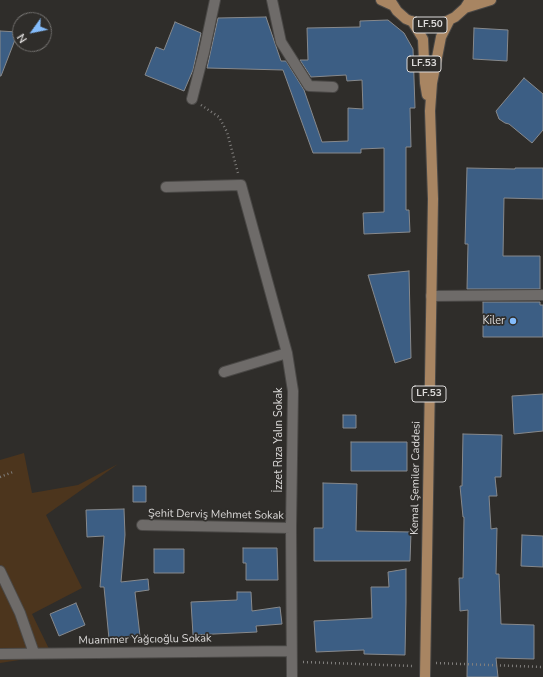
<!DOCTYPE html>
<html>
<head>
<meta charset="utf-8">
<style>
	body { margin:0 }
	#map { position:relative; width:543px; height:677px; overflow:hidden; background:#2f2d2a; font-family:"Nunito Sans",sans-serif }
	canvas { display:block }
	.north { position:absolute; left:12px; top:12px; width:40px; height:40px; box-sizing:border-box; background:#2f2d2a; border:1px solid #747270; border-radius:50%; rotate:237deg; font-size:11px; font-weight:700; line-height:16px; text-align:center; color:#dcdad9 }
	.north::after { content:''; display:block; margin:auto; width:14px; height:18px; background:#84bcfb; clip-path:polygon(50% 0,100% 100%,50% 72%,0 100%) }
</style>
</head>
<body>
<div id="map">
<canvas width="543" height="677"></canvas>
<div class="north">N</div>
</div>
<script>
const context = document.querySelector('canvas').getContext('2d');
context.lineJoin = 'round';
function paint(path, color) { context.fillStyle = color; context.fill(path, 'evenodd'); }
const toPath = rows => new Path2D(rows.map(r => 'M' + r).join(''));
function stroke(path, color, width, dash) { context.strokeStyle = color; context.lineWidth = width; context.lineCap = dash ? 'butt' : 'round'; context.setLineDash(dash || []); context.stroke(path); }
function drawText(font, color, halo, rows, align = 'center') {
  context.font = font + ' "Nunito Sans",sans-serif'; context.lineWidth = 3.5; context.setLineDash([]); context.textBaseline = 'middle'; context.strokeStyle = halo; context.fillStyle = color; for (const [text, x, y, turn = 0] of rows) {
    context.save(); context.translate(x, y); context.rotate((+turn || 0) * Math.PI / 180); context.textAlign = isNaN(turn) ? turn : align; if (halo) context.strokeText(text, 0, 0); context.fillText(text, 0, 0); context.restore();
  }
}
paint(toPath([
	[24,453,32,493,78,485,118,464,46,515,82,588,32,614,52,655,0,663,0,460]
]), '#4c351d');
const building = toPath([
	[266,17,281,61,286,61,304,90,322,142,348,141,348,108,363,109,362,80,347,81,346,75,311,77,300,60,308,60,307,28,360,27,360,21,388,20,404,33,413,49,415,108,410,108,411,147,406,147,406,210,409,210,410,232,364,234,363,213,384,212,384,148,361,149,361,153,313,153,283,70,207,68,218,18,266,17],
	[175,22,201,33,193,70,184,91,145,75,156,47,164,50,175,22],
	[474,28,508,30,507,61,473,59,474,28],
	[0,31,18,32,1,76,0,76,0,31],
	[524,78,543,94,543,130,532,143,509,124,505,123,499,119,496,111,524,78],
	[467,168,515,169,515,168,543,168,543,199,504,198,503,256,540,256,540,289,467,289,468,244,465,244,467,168],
	[409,271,411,358,395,363,368,275,409,271],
	[483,302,540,302,540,305,543,305,543,337,483,337,483,302],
	[543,394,543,431,514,434,512,396,543,394],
	[343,415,356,415,356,428,343,428,343,415],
	[463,434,502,435,501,477,495,477,497,496,489,496,491,529,497,528,496,574,499,574,501,624,534,625,534,659,496,658,498,677,467,677,468,610,460,611,459,578,463,578,464,517,463,517,460,486,462,486,463,434],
	[351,442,407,442,407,471,351,471,351,442],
	[323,483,357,484,356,531,411,532,410,561,314,561,314,528,323,528,323,483],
	[133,486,146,486,146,502,133,502,133,486],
	[124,509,125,535,121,582,148,579,149,590,135,592,140,636,109,639,104,587,100,587,104,536,87,537,86,510,124,509],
	[522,535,543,536,543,567,521,566,522,535],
	[243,548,277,548,278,580,246,580,246,563,243,563,243,548],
	[154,549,184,549,184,573,154,573,154,549],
	[406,569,406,603,405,655,364,654,364,650,316,652,314,621,372,618,371,587,389,587,388,572,406,569],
	[237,592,251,592,252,611,280,607,282,624,256,626,257,632,193,635,191,602,237,600,237,592],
	[76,603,85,625,59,636,50,614,76,603]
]);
paint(building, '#3c5e84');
stroke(building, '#87898c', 1);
const minor = toPath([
	[272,0,281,42,309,86,333,87],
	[192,99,204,52,215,0],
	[166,187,241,185,287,353,293,391,291,528,292,677],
	[431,296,543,295],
	[224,372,287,353],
	[142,525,291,528],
	[0,571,20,613,34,653],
	[0,654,291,651]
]);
const major = toPath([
	[381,0,394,6],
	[390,0,397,11,406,19,418,24,430,25,443,23,455,17,465,8,470,0],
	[465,8,491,0],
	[412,21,423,39,425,83,427,95],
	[425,677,433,199,430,111,432,83,441,37,449,21]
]);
stroke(minor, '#4a4846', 12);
stroke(major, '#4a4846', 12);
stroke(toPath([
	[201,105,219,117,227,132,238,173],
	[0,477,13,472],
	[303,662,414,666],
	[436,663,543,667]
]), '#817f7d', 2.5, [1, 3]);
stroke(minor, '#6e6b69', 10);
stroke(major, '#a88562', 10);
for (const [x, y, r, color] of [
	[513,321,4,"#84bcfb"]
]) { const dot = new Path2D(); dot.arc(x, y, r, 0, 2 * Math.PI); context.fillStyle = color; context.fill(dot); stroke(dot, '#2f2d2a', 1.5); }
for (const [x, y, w] of [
	[430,25,34],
	[424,64,34],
	[429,394,34]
]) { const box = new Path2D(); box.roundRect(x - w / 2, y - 8, w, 16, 3); context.fillStyle = '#2f2d2a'; context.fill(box); stroke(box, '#dcdad9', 1); }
drawText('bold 10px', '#dcdad9', null, [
	["LF.50",430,25],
	["LF.53",424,64],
	["LF.53",429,394]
]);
drawText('11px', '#dcdad9', '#2f2d2a', [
	["Kiler",505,321]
], 'right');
drawText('11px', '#dcdad9', '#2f2d2a', [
	["İzzet Rıza Yalın Sokak",279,440,-90],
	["Kemal Şemiler Caddesi",416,478,-89],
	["Şehit Derviş Mehmet Sokak",216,515,1],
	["Muammer Yağcıoğlu Sokak",145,640,-1]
]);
</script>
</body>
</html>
